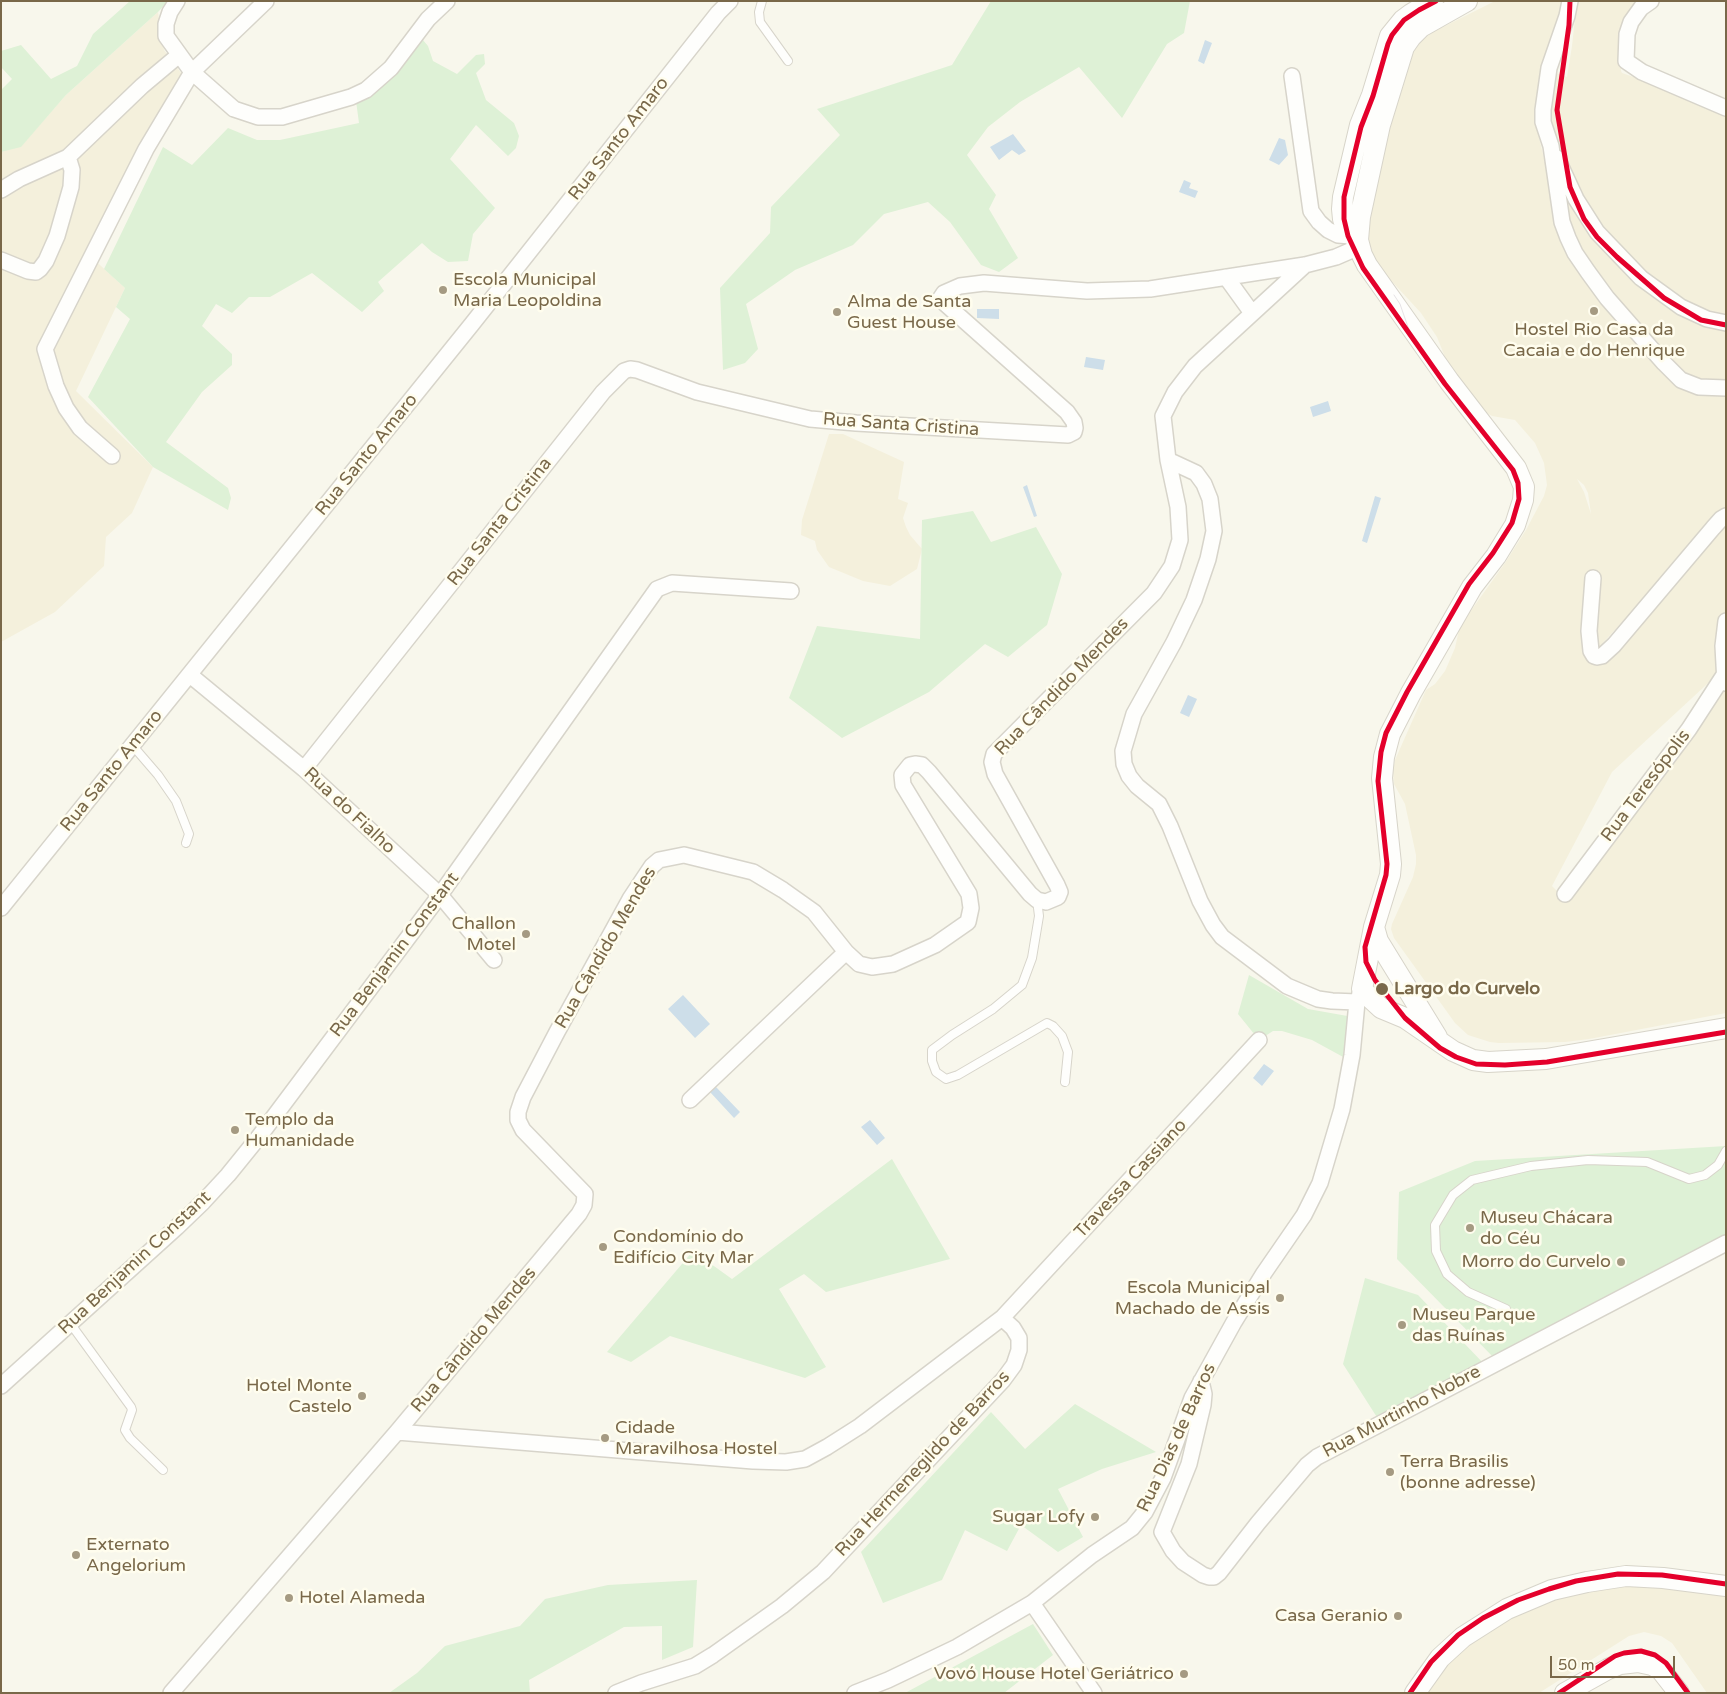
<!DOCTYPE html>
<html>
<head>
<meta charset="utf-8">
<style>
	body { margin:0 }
	#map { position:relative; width:1727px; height:1694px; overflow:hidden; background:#f8f7ec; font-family:"Varela Round",sans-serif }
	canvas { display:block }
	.frame { position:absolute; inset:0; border:2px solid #796849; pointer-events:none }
	.scale { position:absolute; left:1550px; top:1656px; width:125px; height:22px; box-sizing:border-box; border:2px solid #796849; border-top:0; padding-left:6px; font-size:15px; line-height:18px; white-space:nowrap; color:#796849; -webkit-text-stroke:4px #fffdee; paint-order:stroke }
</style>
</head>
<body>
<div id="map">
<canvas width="1727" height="1694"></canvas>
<div class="frame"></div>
<div class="scale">50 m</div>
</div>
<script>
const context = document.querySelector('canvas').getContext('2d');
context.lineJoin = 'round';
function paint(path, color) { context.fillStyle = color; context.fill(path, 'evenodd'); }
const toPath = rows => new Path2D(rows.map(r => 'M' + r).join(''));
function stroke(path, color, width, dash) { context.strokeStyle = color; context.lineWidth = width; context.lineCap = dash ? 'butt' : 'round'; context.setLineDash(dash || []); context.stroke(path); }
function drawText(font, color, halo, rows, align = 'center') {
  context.font = font + ' "Varela Round",sans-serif'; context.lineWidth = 5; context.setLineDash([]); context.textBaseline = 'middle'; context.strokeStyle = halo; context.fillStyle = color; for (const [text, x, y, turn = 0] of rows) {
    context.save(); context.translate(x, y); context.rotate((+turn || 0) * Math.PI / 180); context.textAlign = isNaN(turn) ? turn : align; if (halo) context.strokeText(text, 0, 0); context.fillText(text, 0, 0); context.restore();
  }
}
paint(toPath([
	[1495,1,1564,1,1564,7,1538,90,1536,116,1537,129,1555,204,1569,247,1663,368,1726,391,1726,520,1662,579,1600,646,1598,647,1603,648,1726,521,1726,1013,1589,1039,1565,1042,1499,1043,1490,1042,1468,1035,1455,1023,1394,938,1391,929,1392,924,1413,877,1416,864,1416,855,1405,804,1394,784,1393,770,1395,760,1426,690,1435,684,1445,671,1455,648,1459,630,1465,619,1505,563,1526,530,1544,496,1547,485,1544,463,1535,443,1515,420,1492,416,1485,412,1447,362,1437,337,1421,313,1374,262,1366,233,1379,164,1413,53,1421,41,1433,32],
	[1577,479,1584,485,1588,493,1591,514,1584,492],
	[1718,674,1566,900,1552,886,1612,772],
	[1577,1,1641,1,1622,35,1621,71,1622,73,1654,84,1726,116,1726,383,1688,379,1601,283,1583,256,1568,217,1545,117,1561,43,1564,44,1556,73,1567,77,1572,46],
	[158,12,164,50,184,77,88,254,125,288,76,391,153,467,132,513,106,537,104,566,55,612,1,642,1,152,21,146,66,95],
	[829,434,843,434,904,462,898,499,908,503,903,518,906,527,910,535,922,549,917,569,890,586,863,581,829,567,817,550,815,541,801,535,802,520],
	[1726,1581,1726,1693,1707,1693,1672,1643,1661,1636,1644,1632,1629,1636,1539,1693,1425,1693,1440,1672,1469,1640,1568,1584]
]), '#f4f0dc');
paint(toPath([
	[130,1,168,1,158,12,66,95,21,147,1,152,1,90,12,79,1,67,1,51,21,45,51,79,77,66,93,34],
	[991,1,1190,1,1184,33,1167,44,1122,118,1079,67,1020,102,988,127,967,155,996,195,989,209,1018,258,999,272,981,265,950,222,928,202,884,214,853,245,795,270,746,304,758,349,745,363,723,370,720,288,770,233,771,207,840,135,817,109,952,65],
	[423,40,428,46,433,61,457,74,476,55,484,54,485,64,476,73,486,100,514,123,519,136,516,148,508,156,476,125,450,159,495,208,473,234,468,261,448,262,432,252,422,243,378,282,384,291,362,312,312,273,270,297,249,297,232,313,216,304,202,326,232,354,232,365,202,392,166,442,228,488,231,498,228,510,153,467,88,397,130,319,116,307,125,288,104,269,163,147,192,165,228,128,257,140,280,140,359,123,356,101],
	[973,511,991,542,1036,527,1062,574,1047,625,1008,657,985,644,929,692,842,738,789,698,817,626,920,639,922,520],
	[1249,975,1308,1009,1353,1017,1345,1058,1312,1040,1282,1031,1273,1031,1259,1040,1238,1014],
	[1726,1146,1726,1240,1496,1360,1397,1259,1399,1192,1475,1161],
	[892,1159,950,1259,826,1292,804,1274,779,1289,826,1367,805,1378,670,1336,631,1362,607,1352,693,1251,732,1279],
	[1365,1278,1418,1295,1486,1366,1380,1422,1343,1364],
	[1075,1404,1156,1452,1102,1469,1058,1489,1083,1537,1058,1552,1021,1525,1007,1551,965,1530,942,1580,883,1603,861,1552,991,1412,1025,1449],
	[697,1580,693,1647,662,1660,662,1626,624,1627,529,1680,530,1693,389,1693,417,1673,445,1646,520,1626,545,1599,608,1585],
	[1033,1624,1053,1655,1004,1693,905,1693]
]), '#def1d6');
paint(toPath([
	[1205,40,1212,43,1204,64,1198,61],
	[1013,134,1026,151,1019,155,1012,150,999,160,990,147],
	[1279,138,1285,140,1288,155,1279,165,1269,160],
	[1184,180,1191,183,1189,188,1198,191,1195,198,1179,192],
	[977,309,999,309,999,319,977,318],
	[1086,357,1105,360,1103,370,1084,367],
	[1328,401,1331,411,1313,417,1310,407],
	[1027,485,1037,516,1034,517,1023,487],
	[1375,496,1381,498,1367,543,1362,541],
	[1188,695,1197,699,1189,717,1180,713],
	[683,995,710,1024,695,1038,668,1009],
	[1264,1064,1274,1071,1262,1086,1253,1078],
	[716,1087,740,1112,734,1118,710,1092],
	[870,1120,885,1138,877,1145,861,1127]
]), '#cddee9');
const lane = toPath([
	[762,1,759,12,760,22,788,61],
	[133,746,158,775,176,801,189,834,186,843],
	[1037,900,1039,916,1032,958,1022,985,993,1009,952,1035,932,1050,932,1061,936,1072,946,1079,958,1075,1047,1023,1053,1026,1062,1036,1068,1052,1065,1082],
	[1506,1309,1468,1292,1447,1274,1436,1251,1435,1225,1453,1195,1472,1180,1531,1166,1588,1160,1647,1162,1689,1179,1705,1175,1718,1165,1726,1151],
	[70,1323,131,1407,132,1410,125,1430,130,1438,163,1470]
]);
const street = toPath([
	[177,1,170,12,166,24,166,36,192,72,234,109,258,117,282,117,351,97,366,90,391,68,428,19,447,1],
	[1570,1,1567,16,1549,68,1543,110,1543,122,1551,146,1562,222,1568,238,1575,253,1588,272,1607,298,1664,363,1681,380,1699,387,1726,388],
	[1651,1,1641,8,1631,22,1627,34,1626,61,1642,72,1726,108],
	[1292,76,1311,211,1319,222,1328,230,1338,235,1351,236],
	[1557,158,1576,199,1597,232,1641,278,1681,307,1707,319,1726,323],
	[1,190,19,179,68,157,142,86,179,55],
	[1,260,28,271,36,272,40,269,46,261,57,236,71,187,72,170,68,157],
	[1226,277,1252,313],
	[112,456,80,428,66,408,56,386,45,349,146,149,192,72,266,1],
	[1168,460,1196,473,1204,484,1210,499,1214,531,1208,559,1194,600,1174,642,1134,714,1123,751,1124,764,1129,776,1137,786,1159,804,1170,826,1200,901,1213,925,1222,937,1287,986,1318,999,1332,1001,1357,1002],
	[1593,578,1589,631,1591,651,1594,656,1597,657,1602,656,1614,645,1713,528,1721,519,1726,516],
	[190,675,304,769,440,895,494,960],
	[1725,683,1723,646,1726,621],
	[304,769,603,392,624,371,630,369,637,370,697,392,810,419,856,423,1068,435,1074,432,1075,428,1074,422,1067,412,940,299,944,293,960,286,984,283,1087,291,1150,289,1305,265,1336,257,1359,247],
	[1565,894,1689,729,1724,675],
	[1,908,472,324,718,13,730,1],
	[690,1100,846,952],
	[1002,1318,1259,1040],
	[1201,1381,1204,1394,1203,1405,1189,1464,1162,1532,1173,1551,1183,1562,1203,1575,1209,1577,1214,1577,1219,1573,1258,1523,1307,1465,1317,1457,1726,1243],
	[1,1386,177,1227,203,1202,228,1175,258,1138,440,895,657,589,672,583,791,591],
	[397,1432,753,1461,786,1462,805,1459,827,1447,860,1426,1002,1318,1013,1328,1019,1338,1019,1350,1014,1365,1003,1380,823,1572,782,1606,713,1655,695,1666,641,1683,616,1693],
	[1032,1603,1094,1693],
	[171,1693,397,1432,579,1214,584,1205,585,1194,523,1130,518,1120,518,1112,523,1097,557,1032,630,899,652,866,659,860,684,855,753,872,783,890,814,912,846,952,859,964,872,967,893,964,935,945,968,922,971,908,969,894,903,785,902,775,910,765,915,764,922,765,929,772,1030,894,1037,900,1046,902,1058,897,1060,892,1057,885,995,774,992,762,994,754,1154,593,1172,566,1180,540,1178,507,1168,460,1163,416,1175,392,1195,366,1305,265],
	[855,1693,888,1680,957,1647,1032,1603,1092,1555,1132,1528,1145,1512,1163,1478,1192,1398,1234,1322,1264,1273,1304,1215,1320,1183,1342,1109,1352,1055,1357,1002,1362,989]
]);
const secondary = toPath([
	[1467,1,1421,27,1411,37,1404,47,1380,125,1360,217,1358,240,1362,255,1367,265,1449,381,1516,468,1524,487,1523,500,1515,525,1496,556,1472,587,1411,693,1390,734,1384,757,1382,778,1391,864,1390,875,1374,927,1362,989,1369,997,1381,1008,1405,1018,1453,1051,1473,1060,1488,1062,1546,1059,1726,1028],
	[1358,240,1347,231,1343,219,1342,209,1343,197,1360,125,1372,95,1390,36,1403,20,1411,14,1433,1],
	[1374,927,1378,941,1437,1037],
	[1415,1693,1440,1658,1463,1637,1507,1609,1552,1590,1587,1582,1626,1576,1663,1578,1726,1586],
	[1565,1693,1608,1669,1620,1664,1638,1662,1652,1665,1661,1670,1679,1693]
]);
stroke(lane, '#d7d4ca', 10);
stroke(street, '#d7d4ca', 18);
stroke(secondary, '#d7d4c9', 22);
stroke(lane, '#fefefc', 8);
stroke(street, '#fefefc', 15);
stroke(secondary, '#fefefc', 20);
stroke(toPath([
	[1570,1,1569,25,1557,110,1570,187,1584,219,1597,237,1617,257,1664,298,1701,320,1726,325],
	[1394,295,1400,304,1408,327,1415,341],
	[1559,1693,1615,1656,1624,1653,1641,1651,1655,1655,1666,1663,1688,1693]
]), '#e6e3e5', 1);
stroke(toPath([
	[1436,1,1419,10,1404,20,1392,35,1388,44,1373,96,1361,127,1344,197,1344,219,1348,236,1363,268,1445,384,1513,470,1518,483,1519,499,1512,523,1493,553,1469,584,1407,692,1386,733,1381,752,1378,781,1387,864,1386,875,1365,947,1366,962,1375,980,1405,1018,1440,1048,1456,1057,1476,1064,1505,1065,1547,1062,1726,1032],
	[1570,1,1569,25,1557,110,1570,187,1584,219,1597,237,1617,257,1664,298,1701,320,1726,325],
	[1410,1693,1431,1662,1458,1635,1483,1618,1518,1600,1549,1589,1576,1581,1618,1574,1662,1575,1726,1584],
	[1559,1693,1615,1656,1624,1653,1641,1651,1655,1655,1666,1663,1688,1693]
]), '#e4002b', 5);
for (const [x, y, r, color] of [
	[443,290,5,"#a59a82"],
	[1594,311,5,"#a59a82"],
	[837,312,5,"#a59a82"],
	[526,934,5,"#a59a82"],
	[1382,989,7,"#796849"],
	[235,1130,5,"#a59a82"],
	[1470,1228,5,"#a59a82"],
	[603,1247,5,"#a59a82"],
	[1621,1262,5,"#a59a82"],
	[1280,1298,5,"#a59a82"],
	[1402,1325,5,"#a59a82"],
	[362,1396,5,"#a59a82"],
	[605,1438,5,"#a59a82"],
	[1390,1472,5,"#a59a82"],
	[1095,1517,5,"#a59a82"],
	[76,1555,5,"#a59a82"],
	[289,1598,5,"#a59a82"],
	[1398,1616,5,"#a59a82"],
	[1184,1674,5,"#a59a82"]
]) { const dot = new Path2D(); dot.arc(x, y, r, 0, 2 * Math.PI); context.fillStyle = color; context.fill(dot); stroke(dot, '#fffdee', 2); }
drawText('18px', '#796849', '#fffdee', [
	["Rua Santo Amaro",619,139,-52],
	["Rua Santa Cristina",901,425,4],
	["Rua Santo Amaro",367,455,-51],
	["Rua Santa Cristina",500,522,-52],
	["Rua Cândido Mendes",1062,687,-46],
	["Rua Santo Amaro",112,771,-51],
	["Rua Teresópolis",1646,786,-53],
	["Rua do Fialho",349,811,43],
	["Rua Cândido Mendes",606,948,-60],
	["Rua Benjamin Constant",395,955,-53],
	["Travessa Cassiano",1131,1179,-47],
	["Rua Benjamin Constant",135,1263,-43],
	["Rua Cândido Mendes",474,1340,-50],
	["Rua Murtinho Nobre",1402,1412,-28],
	["Rua Dias de Barros",1177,1438,-65],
	["Rua Hermenegildo de Barros",923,1464,-47]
]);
drawText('18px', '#796849', '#fffdee', [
	["Escola Municipal",453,280],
	["Maria Leopoldina",453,301],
	["Alma de Santa",847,302],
	["Guest House",847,323],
	["Hostel Rio Casa da",1594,330,"center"],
	["Cacaia e do Henrique",1594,351,"center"],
	["Challon",516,924,"right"],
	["Motel",516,945,"right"],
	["Templo da",245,1120],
	["Humanidade",245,1141],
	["Museu Chácara",1480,1218],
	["do Céu",1480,1239],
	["Condomínio do",613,1237],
	["Edifício City Mar",613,1258],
	["Morro do Curvelo",1611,1262,"right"],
	["Escola Municipal",1270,1288,"right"],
	["Machado de Assis",1270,1309,"right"],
	["Museu Parque",1412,1315],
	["das Ruínas",1412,1336],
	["Hotel Monte",352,1386,"right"],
	["Castelo",352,1407,"right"],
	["Cidade",615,1428],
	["Maravilhosa Hostel",615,1449],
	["Terra Brasilis",1400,1462],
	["(bonne adresse)",1400,1483],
	["Sugar Lofy",1085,1517,"right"],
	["Externato",86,1545],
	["Angelorium",86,1566],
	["Hotel Alameda",299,1598],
	["Casa Geranio",1388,1616,"right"],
	["Vovó House Hotel Geriátrico",1174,1674,"right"]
], 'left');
drawText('bold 18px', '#796849', '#fffdee', [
	["Largo do Curvelo",1394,989]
], 'left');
</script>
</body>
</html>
